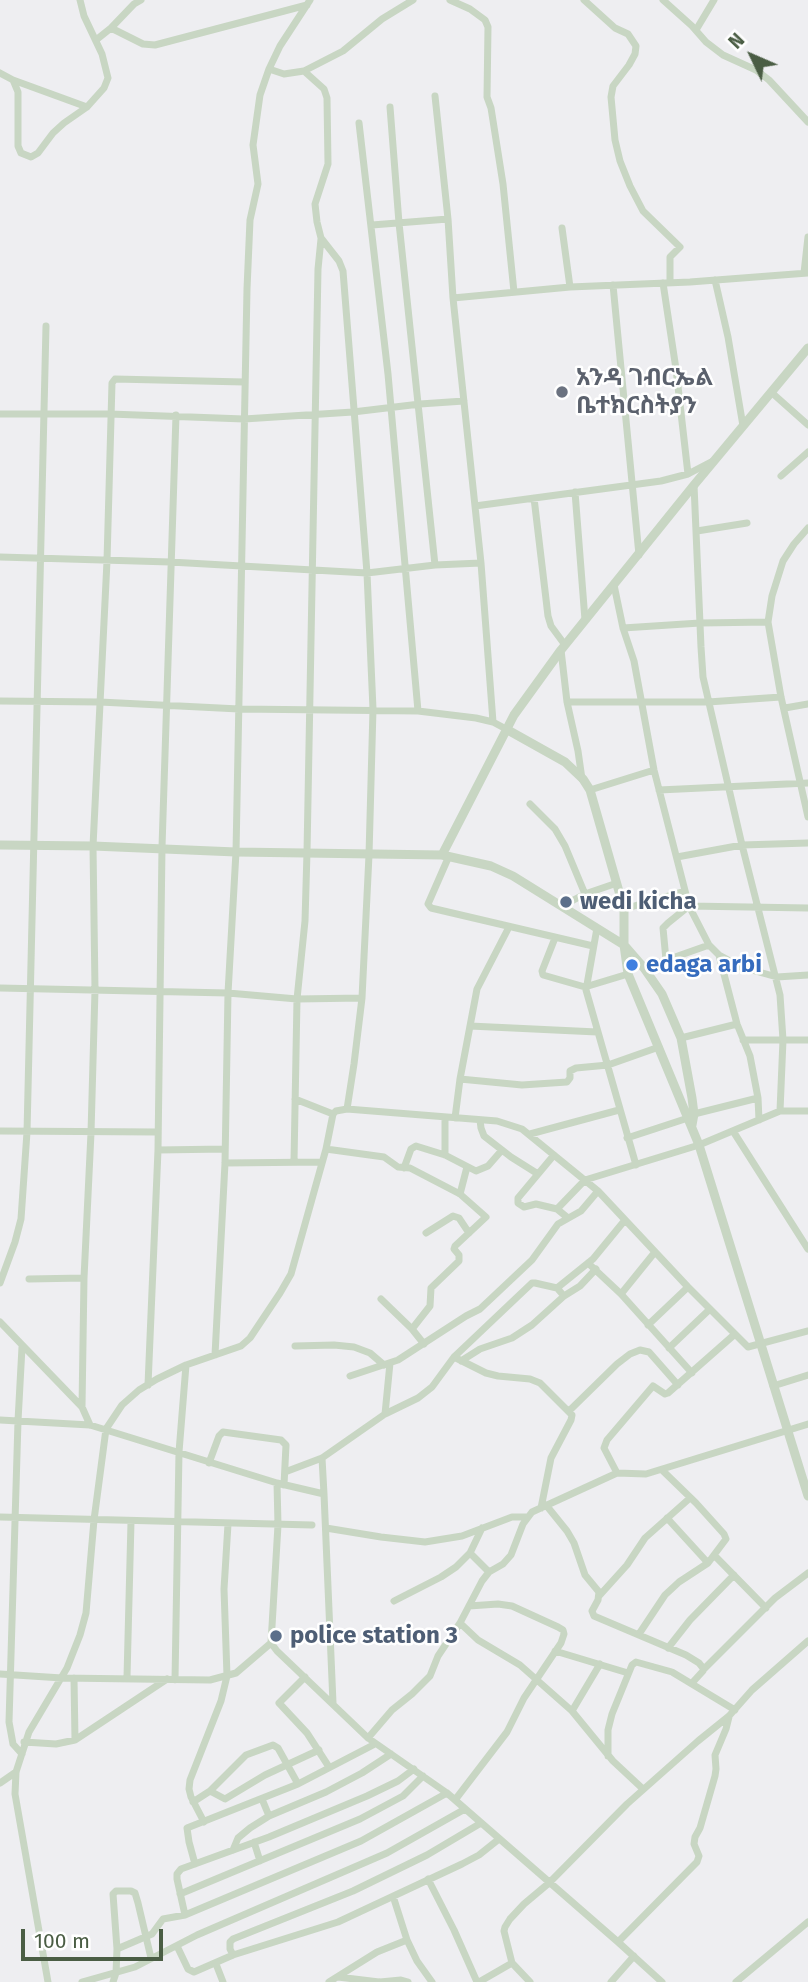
<!DOCTYPE html>
<html>
<head>
<meta charset="utf-8">
<style>
	body { margin:0 }
	#map { position:relative; width:808px; height:1982px; overflow:hidden; background:#eeeef1; font-family:"Fira Sans",sans-serif }
	canvas { display:block }
	.north { position:absolute; left:717px; top:21px; width:70px; height:70px; -webkit-text-stroke:5px #fff; paint-order:stroke; rotate:314deg; font-size:19px; font-weight:700; line-height:28px; text-align:center; color:#4a5d44 }
	.north::after { content:''; display:block; margin:auto; width:24px; height:32px; background:#4a5d44; clip-path:polygon(50% 0,100% 100%,50% 72%,0 100%) }
	.scale { position:absolute; left:21px; top:1929px; width:142px; height:32px; box-sizing:border-box; border:4px solid #4a5d44; border-top:0; padding-left:9px; font-size:21px; line-height:24px; white-space:nowrap; color:#4a5d44; -webkit-text-stroke:5px #fff; paint-order:stroke }
</style>
</head>
<body>
<div id="map">
<canvas width="808" height="1982"></canvas>
<div class="north">N</div>
<div class="scale">100 m</div>
</div>
<script>
const context = document.querySelector('canvas').getContext('2d');
context.lineJoin = 'round';
const toPath = rows => new Path2D(rows.map(r => 'M' + r).join(''));
function stroke(path, color, width, dash) { context.strokeStyle = color; context.lineWidth = width; context.lineCap = dash ? 'butt' : 'round'; context.setLineDash(dash || []); context.stroke(path); }
function drawText(font, color, halo, rows, align = 'center') {
  context.font = font + ' "Fira Sans","Noto Sans Ethiopic",sans-serif'; context.lineWidth = 5; context.setLineDash([]); context.textBaseline = 'middle'; context.strokeStyle = halo; context.fillStyle = color; for (const [text, x, y, turn = 0] of rows) {
    context.save(); context.translate(x, y); context.rotate((+turn || 0) * Math.PI / 180); context.textAlign = isNaN(turn) ? turn : align; if (halo) context.strokeText(text, 0, 0); context.fillText(text, 0, 0); context.restore();
  }
}
stroke(toPath([
	[450,0,470,9,485,20,488,27,487,97,491,108,503,184,514,292],
	[584,0,615,28,628,34,636,46,635,54,629,65,613,86,611,97,615,140,620,161,630,186,643,211,680,247,670,257,670,282],
	[663,0,692,26,706,42,723,55,756,70,769,80,808,122],
	[111,28,143,44,155,45,307,5],
	[696,30,714,0],
	[96,40,111,28,134,4,141,0],
	[269,69,284,74,304,71,343,51,382,19,413,0],
	[304,71,324,89,327,98,328,164,315,204,317,222,321,238,339,261,343,271,367,573,373,709,369,855,362,998,354,1064,347,1109],
	[0,73,13,80,18,92,18,146,21,153,31,157,38,153,53,133,64,123,87,107,104,88,108,78,102,54,84,16,80,0],
	[13,80,87,107],
	[435,96,448,219,453,298,481,563,493,722],
	[390,107,399,223,435,565],
	[359,123,388,374,418,711],
	[372,225,448,219],
	[562,228,570,287],
	[804,273,808,237],
	[715,280,728,337,743,426],
	[663,283,676,369,688,474],
	[613,285,639,555],
	[453,298,570,287,690,282,808,273],
	[771,392,808,425],
	[0,414,110,414,244,419,353,412,420,404,464,401],
	[781,476,808,452],
	[694,485,701,647,703,677,742,845,780,995,783,1040,780,1111],
	[575,492,585,620],
	[534,498,548,616,551,626,565,645],
	[475,506,661,481,688,474,711,462],
	[808,528,794,544,783,561,772,596,768,622,781,697,808,817],
	[697,531,747,523],
	[0,557,170,562,367,573,435,565,481,563],
	[614,585,623,628,634,661,654,770,689,906,709,945,644,968],
	[623,628,700,623,768,622],
	[561,650,567,702,578,751,582,779],
	[0,701,100,702,239,709,418,711,476,718,493,722,506,729],
	[567,702,708,702,781,697],
	[785,708,808,704],
	[590,790,654,770],
	[659,790,808,783],
	[530,804,555,829,565,846,585,894],
	[449,856,428,904,431,908,593,946],
	[677,857,742,845,808,843],
	[562,906,585,894,617,883],
	[624,909,685,891],
	[597,928,586,990,636,1165],
	[555,938,542,971,543,975,585,987,628,974],
	[709,945,719,955,741,967,777,977,808,975],
	[719,955,737,1024,750,1056,758,1098,759,1120],
	[666,960,663,928,668,923,689,906,808,908],
	[0,988,228,993,297,999,362,998],
	[470,1026,597,1032],
	[681,1038,737,1024],
	[743,1040,808,1040],
	[460,1079,522,1085,567,1082,570,1078,570,1071,576,1068,608,1065,659,1047],
	[295,1099,333,1114],
	[694,1114,758,1098],
	[445,1118,445,1155],
	[455,1118,460,1079,477,989,509,927],
	[480,1120,481,1128,484,1136,511,1157,538,1174],
	[0,1131,157,1132],
	[733,1131,808,1249],
	[530,1134,619,1110],
	[627,1138,688,1118],
	[326,1149,384,1157,398,1167,410,1168,460,1194,486,1217,455,1246,454,1249,459,1255,459,1261,431,1288,430,1306,412,1329],
	[158,1150,225,1149],
	[554,1155,518,1198,518,1203,524,1207,536,1204,557,1209,568,1218],
	[294,1162,297,999,305,921,307,852,318,269,321,239],
	[225,1163,322,1162],
	[404,1168,411,1149,416,1146,445,1155,476,1171,488,1166,502,1150],
	[460,1194,467,1167],
	[557,1209,585,1180,699,1145,780,1111,808,1111],
	[426,1233,453,1216,459,1218,469,1233],
	[588,1263,621,1294,692,1373],
	[29,1279,84,1278],
	[0,1283,15,1242,21,1219,27,1132,46,326],
	[557,1288,593,1259,625,1220],
	[621,1294,655,1252],
	[381,1299,412,1329,424,1344],
	[0,1322,82,1407,90,1425],
	[648,1325,688,1287],
	[295,1346,334,1345,354,1347,370,1353,384,1365],
	[669,1348,710,1309],
	[215,1355,225,1163,228,993,236,852,247,289,250,220,258,184,253,145,260,95,269,69,280,46,310,0],
	[454,1357,486,1373,498,1376,530,1379,540,1383,572,1415,571,1420,551,1458,541,1508],
	[461,1361,480,1349,512,1338,532,1325,564,1296,580,1286,596,1269],
	[350,1376,398,1360,466,1316,480,1309,532,1260,558,1224,581,1211,598,1191],
	[148,1385,158,1150,162,847,176,415],
	[773,1386,808,1375],
	[82,1407,84,1278,91,1133,95,990,93,846,107,561,112,383,115,379,244,382],
	[569,1411,617,1364,630,1354,640,1350,649,1352,678,1385],
	[385,1414,390,1363],
	[0,1420,90,1425,277,1483,324,1494,333,1703],
	[322,1458,324,1494],
	[209,1463,219,1436,223,1432,281,1440,286,1445,284,1485],
	[285,1472,322,1458,385,1414,418,1398,432,1387,454,1357,532,1283,535,1283,557,1288,564,1296],
	[617,1473,604,1448,607,1440,653,1386,665,1394,668,1393,735,1334],
	[277,1483,278,1525,271,1643,277,1651,368,1738,447,1793,618,1942,662,1982],
	[546,1505,567,1531,574,1543,585,1575,599,1592,598,1600,592,1611,594,1616,686,1655,699,1663,703,1668,703,1671,692,1683],
	[0,1517,312,1525],
	[667,1518,708,1563],
	[326,1528,381,1537,425,1542,462,1536,512,1517,527,1517],
	[470,1553,489,1572],
	[714,1555,766,1608],
	[599,1596,627,1565,645,1538,690,1498],
	[394,1601,441,1577,456,1567,470,1553,482,1528],
	[460,1623,478,1640,520,1665,572,1711,613,1761,643,1789],
	[639,1634,665,1595,679,1582,708,1563,726,1539,724,1534,696,1503,662,1470],
	[668,1648,690,1620,734,1575],
	[555,1651,628,1673],
	[704,1669,775,1598,808,1573],
	[0,1674,62,1678,210,1680,236,1673,271,1643],
	[127,1677,131,1522],
	[305,1677,279,1703,307,1733,329,1767],
	[74,1678,75,1740],
	[175,1680,179,1452,186,1365],
	[572,1711,600,1664],
	[368,1738,392,1710,412,1694,430,1676,438,1656,460,1623,482,1581,489,1572,503,1564,511,1555,523,1524,532,1512,617,1473,646,1474,808,1424],
	[24,1742,56,1744,75,1740,167,1679],
	[22,1754,13,1744,9,1722,18,1421,22,1347],
	[608,1756,608,1730,612,1714,632,1665,636,1662,672,1672,735,1710],
	[0,1783,16,1772],
	[210,1791,246,1755,273,1745,278,1748,298,1784],
	[262,1799,269,1816],
	[455,1800,507,1732,524,1698,561,1643,564,1634,563,1630,558,1627,512,1606,498,1604,469,1606],
	[193,1802,210,1791,225,1799,265,1775,319,1750],
	[204,1822,191,1797,189,1789,190,1780,221,1701,227,1676,224,1589,228,1524],
	[254,1842,260,1861],
	[233,1850,238,1838,250,1828,269,1816,326,1792,362,1773,391,1754],
	[195,1864,189,1842,187,1828,298,1784,375,1744],
	[428,1879,454,1930,477,1982],
	[180,1894,360,1819,403,1796,423,1776],
	[393,1896,407,1940,417,1961,432,1982],
	[185,1915,177,1879,177,1874,181,1869,269,1837,367,1796,398,1781,414,1769],
	[618,1942,697,1862,699,1856,694,1844,695,1837,700,1828,715,1776,716,1769,715,1755,726,1729,729,1717],
	[177,1946,188,1969,194,1972,233,1955,338,1922,462,1864,479,1855,499,1839],
	[117,1949,113,1894,116,1891,131,1891,135,1893,138,1903,151,1958],
	[233,1955,230,1949,230,1942,233,1939,353,1891,427,1855,481,1823],
	[216,1964,223,1982],
	[338,1977,379,1982],
	[48,1982,15,1794,16,1772,29,1732,67,1668,80,1635,86,1613,94,1520,106,1429,122,1405,139,1390,157,1379,186,1365,241,1346,250,1338,280,1293,291,1274,326,1149,333,1114,336,1111,347,1109,497,1121,522,1129,598,1191,688,1287,748,1347,808,1331],
	[82,1982,135,1967,197,1935,387,1853,465,1809],
	[113,1982,116,1973,117,1949,152,1934,163,1919,185,1915,361,1841,447,1793],
	[329,1982,377,1952,407,1940],
	[380,1982,401,1980,408,1982],
	[479,1982,512,1963],
	[530,1982,512,1963,504,1931,505,1927,510,1919,524,1904,549,1883,627,1804,698,1741,729,1716,752,1690,808,1641],
	[611,1982,634,1956],
	[736,1982,808,1922]
]), '#c8d6c3', 7);
stroke(toPath([
	[506,729,565,762,583,779,590,790,624,909,624,945,644,968,662,994,681,1038,692,1098,694,1114,692,1125],
	[0,845,93,846,236,852,442,855,491,866,513,876,624,945,628,974,699,1145,808,1496],
	[442,855,514,715,561,650,694,485,808,348]
]), '#c8d6c3', 9);
for (const [x, y, r, color] of [
	[562,392,7,"#6b7280"],
	[566,902,7,"#5c6f8a"],
	[632,965,7,"#3f7fe0"],
	[276,1636,7,"#5c6f8a"]
]) { const dot = new Path2D(); dot.arc(x, y, r, 0, 2 * Math.PI); context.fillStyle = color; context.fill(dot); stroke(dot, '#fff', 2.5); }
drawText('bold 24px', '#5b616d', '#fff', [
	["አንዳ ገብርኤል",576,378],
	["ቤተክርስትያን",576,406]
], 'left');
drawText('bold 24px', '#4e5e75', '#fff', [
	["wedi kicha",580,902],
	["police station 3",290,1636]
], 'left');
drawText('bold 24px', '#366cbe', '#fff', [
	["edaga arbi",646,965]
], 'left');
</script>
</body>
</html>
